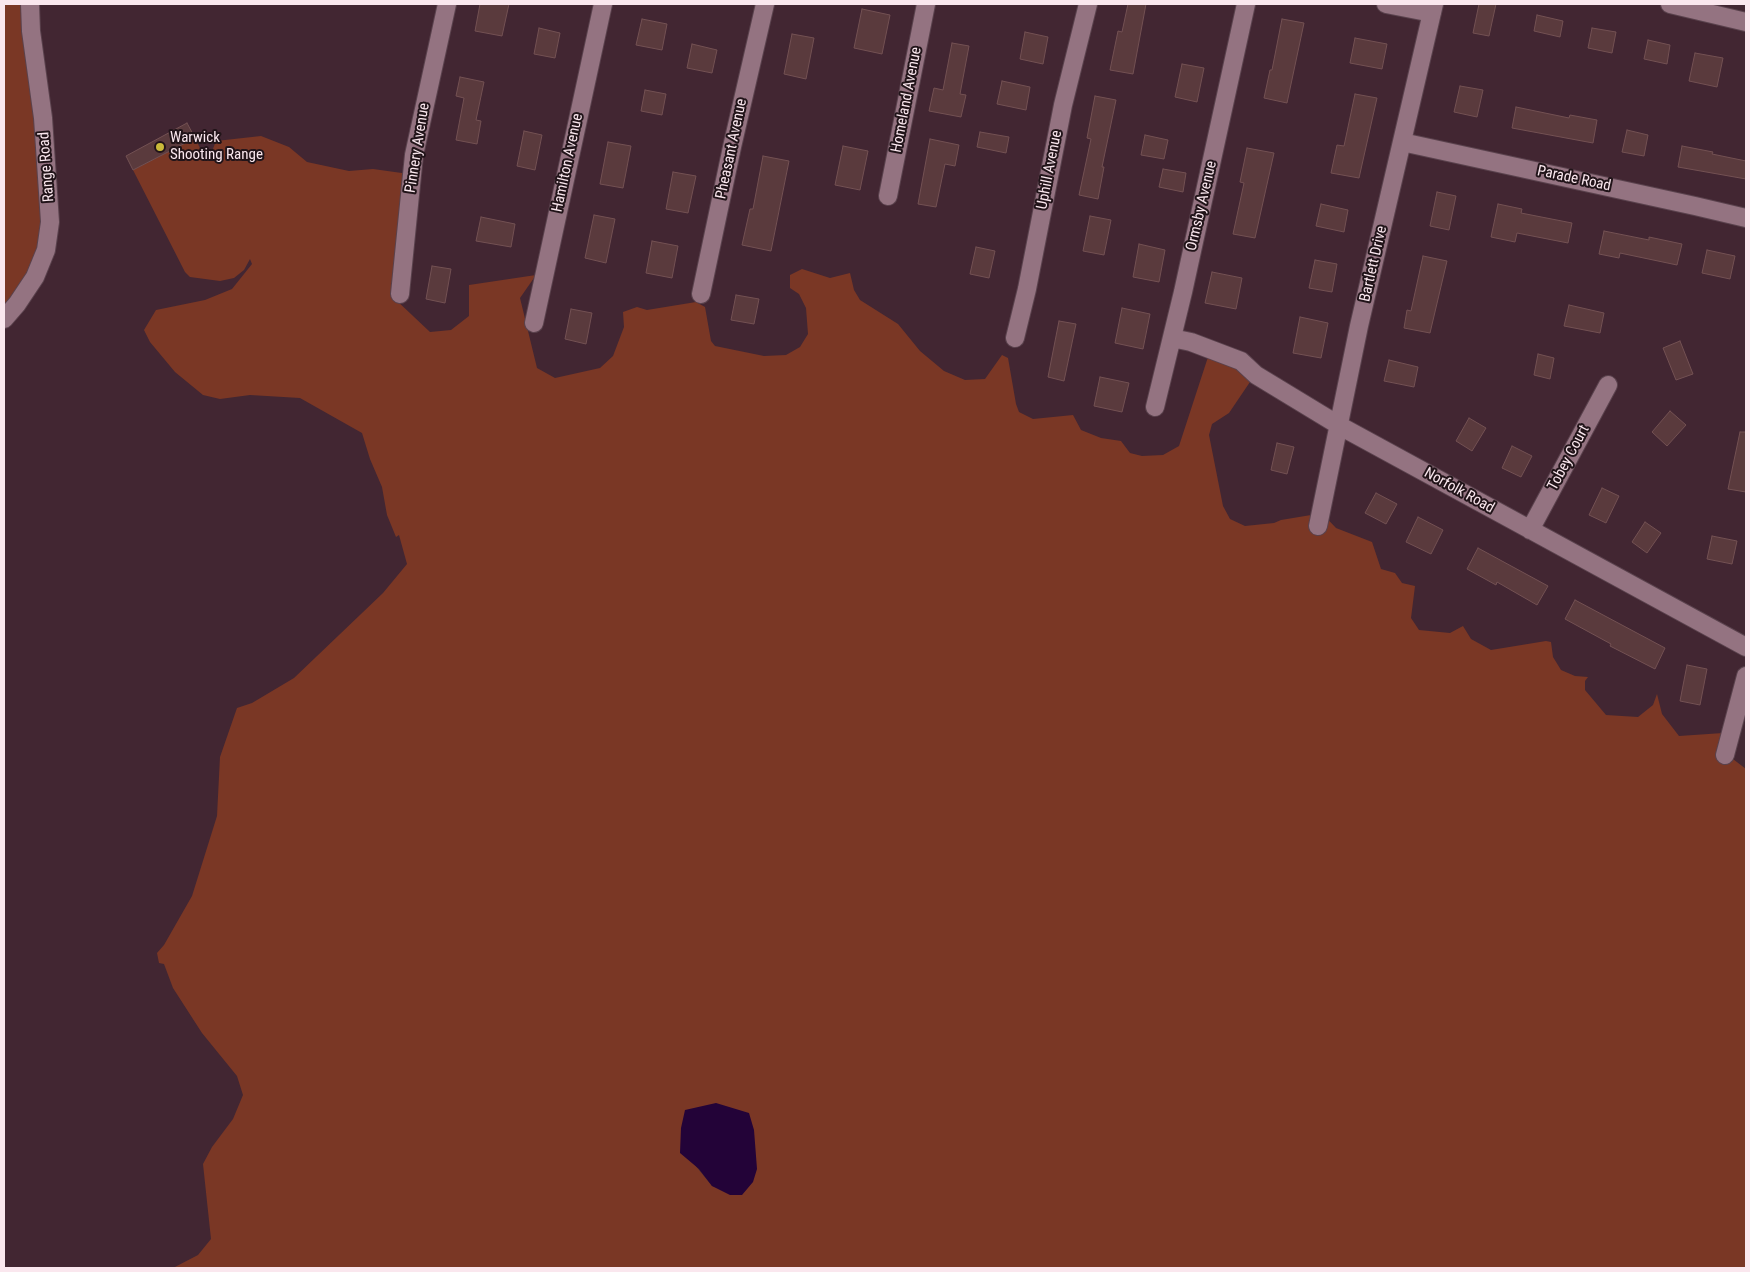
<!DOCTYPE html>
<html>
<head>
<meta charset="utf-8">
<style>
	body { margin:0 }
	#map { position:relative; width:1750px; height:1272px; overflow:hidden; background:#422632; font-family:"Roboto Condensed",sans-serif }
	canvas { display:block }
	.frame { position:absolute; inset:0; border:5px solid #fae7ee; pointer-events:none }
</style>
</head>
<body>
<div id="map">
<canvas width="1750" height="1272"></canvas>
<div class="frame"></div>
</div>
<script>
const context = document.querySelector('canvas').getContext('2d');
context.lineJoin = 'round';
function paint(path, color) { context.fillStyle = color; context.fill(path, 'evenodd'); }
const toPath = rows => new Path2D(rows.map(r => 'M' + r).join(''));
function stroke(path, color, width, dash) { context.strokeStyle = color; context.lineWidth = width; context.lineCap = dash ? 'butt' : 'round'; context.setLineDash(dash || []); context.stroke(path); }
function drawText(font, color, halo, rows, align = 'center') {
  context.font = font + ' "Roboto Condensed",sans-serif'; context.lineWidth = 4; context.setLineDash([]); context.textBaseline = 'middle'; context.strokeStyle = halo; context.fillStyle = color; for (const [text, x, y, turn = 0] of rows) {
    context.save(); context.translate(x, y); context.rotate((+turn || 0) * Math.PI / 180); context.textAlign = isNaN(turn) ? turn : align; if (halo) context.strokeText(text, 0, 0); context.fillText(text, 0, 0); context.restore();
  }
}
paint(toPath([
	[4,4,29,4,49,230,4,321],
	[261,136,289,147,307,162,349,171,373,169,409,174,395,299,430,332,451,330,469,316,469,285,536,275,520,298,537,368,555,378,600,368,613,356,624,327,623,312,637,307,647,310,696,302,705,307,711,341,715,346,764,356,786,355,800,347,808,334,806,308,799,294,790,288,790,275,802,269,830,278,850,273,854,290,860,300,898,324,920,351,944,371,965,380,985,379,1002,355,1008,358,1016,404,1019,412,1033,419,1073,415,1081,430,1101,438,1121,441,1130,453,1142,456,1163,455,1179,446,1208,357,1211,352,1254,376,1229,413,1212,424,1209,435,1223,506,1230,519,1245,526,1274,523,1281,520,1311,515,1317,508,1336,528,1372,542,1381,569,1395,573,1402,583,1415,586,1411,618,1419,630,1450,633,1463,626,1471,639,1491,650,1546,641,1551,642,1553,657,1561,670,1575,676,1588,677,1585,681,1585,690,1606,715,1638,717,1653,705,1657,694,1662,714,1679,736,1723,733,1729,756,1746,769,1746,1268,173,1268,198,1255,211,1239,203,1164,212,1147,233,1119,243,1095,237,1076,202,1033,173,988,164,964,159,963,157,953,164,945,192,896,217,816,220,757,237,708,252,703,294,678,383,593,407,564,399,535,396,537,387,515,382,487,370,459,362,433,300,398,250,395,220,399,203,395,175,372,150,342,144,330,156,310,205,300,232,289,252,264,250,259,244,270,234,278,220,281,190,277,185,272,133,170,195,138,205,158,211,154,216,141],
	[695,1165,742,1195,712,1186]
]), '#7a3725');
paint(toPath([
	[716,1103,749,1113,754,1130,757,1169,753,1182,742,1195,730,1195,712,1186,699,1169,680,1153,681,1128,685,1110]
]), '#230338');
const building = toPath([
	[480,4,509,4,502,36,475,31,480,4],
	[1128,4,1146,4,1133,74,1110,70,1118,31,1122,32,1128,4],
	[1479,4,1496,4,1489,36,1473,33,1479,4],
	[862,9,890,15,882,54,854,48,862,9],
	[1537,15,1563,21,1560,37,1534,31,1537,15],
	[642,19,667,24,662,50,636,45,642,19],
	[1282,19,1304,23,1287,103,1264,98,1270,70,1272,70,1282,19],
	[539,28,560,33,555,58,534,54,539,28],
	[1592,28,1616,32,1612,53,1588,48,1592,28],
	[1025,32,1048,37,1043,64,1020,59,1025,32],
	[792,34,814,38,806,79,784,74,792,34],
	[1355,38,1387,44,1382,69,1350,63,1355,38],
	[1648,40,1670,45,1667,64,1644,59,1648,40],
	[952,43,969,46,960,94,966,95,961,117,929,111,934,88,943,90,952,43],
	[692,44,717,50,712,73,687,68,692,44],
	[1695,53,1723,58,1717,87,1689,81,1695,53],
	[1182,64,1204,68,1197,102,1175,97,1182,64],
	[460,77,484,82,476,120,481,121,477,144,456,140,464,98,456,96,460,77],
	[1002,81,1030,87,1026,110,997,104,1002,81],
	[1460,86,1483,90,1477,117,1454,112,1460,86],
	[645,90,666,94,662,115,641,111,645,90],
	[1355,94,1377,98,1359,178,1331,173,1337,145,1344,146,1355,94],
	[1095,96,1116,100,1102,167,1104,167,1098,199,1079,195,1091,139,1087,138,1095,96],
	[1516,107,1569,118,1570,115,1597,120,1593,143,1512,128,1516,107],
	[187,123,195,138,133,170,126,156,187,123],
	[1627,130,1648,135,1644,156,1622,152,1627,130],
	[524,131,542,135,535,170,517,166,524,131],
	[980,132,1009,137,1006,153,977,147,980,132],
	[1145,135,1168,140,1164,159,1141,155,1145,135],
	[930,139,959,145,955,166,945,164,936,207,918,204,930,139],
	[608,142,631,146,623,188,600,184,608,142],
	[843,146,868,151,860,190,835,185,843,146],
	[1682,146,1713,152,1712,154,1746,161,1746,179,1678,167,1682,146],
	[1247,148,1274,153,1255,238,1233,234,1244,183,1240,182,1247,148],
	[763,156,789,161,771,251,742,245,750,209,753,209,763,156],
	[1163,169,1186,173,1183,192,1159,187,1163,169],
	[673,172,696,176,688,213,666,209,673,172],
	[1437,192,1456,196,1449,230,1430,226,1437,192],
	[1321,204,1348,210,1344,232,1316,226,1321,204],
	[1498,204,1522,209,1521,213,1572,223,1568,243,1517,233,1515,242,1491,237,1498,204],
	[594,215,615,219,606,263,585,258,594,215],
	[1090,216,1111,220,1104,255,1083,251,1090,216],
	[481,217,515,224,511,247,476,241,481,217],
	[1604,231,1649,240,1649,237,1682,244,1677,265,1620,253,1619,258,1599,254,1604,231],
	[652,241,678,246,672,278,646,273,652,241],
	[1139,244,1165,250,1159,282,1133,277,1139,244],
	[976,247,995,251,989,278,970,274,976,247],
	[1707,250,1735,256,1730,279,1702,273,1707,250],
	[1423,256,1447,261,1430,333,1404,328,1407,310,1411,311,1423,256],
	[1315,260,1337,264,1332,292,1309,288,1315,260],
	[432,266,451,269,445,303,426,299,432,266],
	[1212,272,1242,278,1236,309,1205,303,1212,272],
	[736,295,759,299,754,324,731,320,736,295],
	[1569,305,1604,313,1600,333,1564,326,1569,305],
	[1122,308,1150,314,1143,349,1115,343,1122,308],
	[571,309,592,313,586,344,565,339,571,309],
	[1300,317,1328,323,1321,358,1293,353,1300,317],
	[1059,321,1076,324,1064,381,1048,377,1059,321],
	[1680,341,1693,374,1676,380,1663,348,1680,341],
	[1538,354,1554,358,1550,379,1534,375,1538,354],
	[1389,360,1418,367,1414,387,1384,381,1389,360],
	[1100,377,1129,383,1122,412,1094,406,1100,377],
	[1670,411,1686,425,1667,446,1652,432,1670,411],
	[1469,418,1486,428,1472,451,1456,441,1469,418],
	[1740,432,1746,432,1746,492,1728,489,1740,432],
	[1277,443,1294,447,1287,474,1271,470,1277,443],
	[1512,446,1532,456,1521,477,1502,468,1512,446],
	[1602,488,1619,496,1606,523,1589,515,1602,488],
	[1376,493,1397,504,1386,524,1365,513,1376,493],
	[1418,517,1443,530,1431,554,1406,542,1418,517],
	[1645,522,1661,533,1647,553,1632,542,1645,522],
	[1712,536,1737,541,1732,564,1707,559,1712,536],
	[1478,548,1548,586,1537,605,1497,582,1496,585,1467,569,1478,548],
	[1575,600,1665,648,1655,669,1610,646,1611,644,1565,619,1575,600],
	[1687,665,1707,669,1700,705,1680,701,1687,665]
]);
paint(building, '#5a3a3d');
stroke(building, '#735153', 1);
const minor = toPath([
	[1386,4,1432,13],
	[1670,4,1746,22],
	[1402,142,1695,206,1746,218],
	[888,196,926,4],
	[400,294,414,155,447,4],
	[701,294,732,147,765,4],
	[4,319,17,304,35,277,46,250,50,222,43,118,31,31,30,4],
	[534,323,603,4],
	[1015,338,1027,289,1063,105,1088,4],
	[1172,338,1191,342,1241,361,1256,375,1340,426,1746,647],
	[1155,407,1183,292,1246,4],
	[1318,526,1359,326,1434,4],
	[1530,530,1608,385],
	[1725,755,1746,676]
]);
stroke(minor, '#5a424d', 20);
stroke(minor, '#947381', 18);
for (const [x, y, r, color] of [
	[160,147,5,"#caba3a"]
]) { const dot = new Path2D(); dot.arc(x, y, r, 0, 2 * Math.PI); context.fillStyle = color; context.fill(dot); stroke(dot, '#211419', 2); }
drawText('15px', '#fae7ee', '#211419', [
	["Homeland Avenue",907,100,-79],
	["Pinnery Avenue",418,148,-81],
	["Pheasant Avenue",732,149,-78],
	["Hamilton Avenue",568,163,-78],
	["Range Road",47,167,-94],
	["Uphill Avenue",1050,170,-79],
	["Parade Road",1574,179,12],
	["Ormsby Avenue",1202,206,-77],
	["Bartlett Drive",1374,264,-77],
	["Tobey Court",1569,458,-62],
	["Norfolk Road",1459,491,29]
]);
drawText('15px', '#fae7ee', '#211419', [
	["Warwick",170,138],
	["Shooting Range",170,155]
], 'left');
</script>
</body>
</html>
